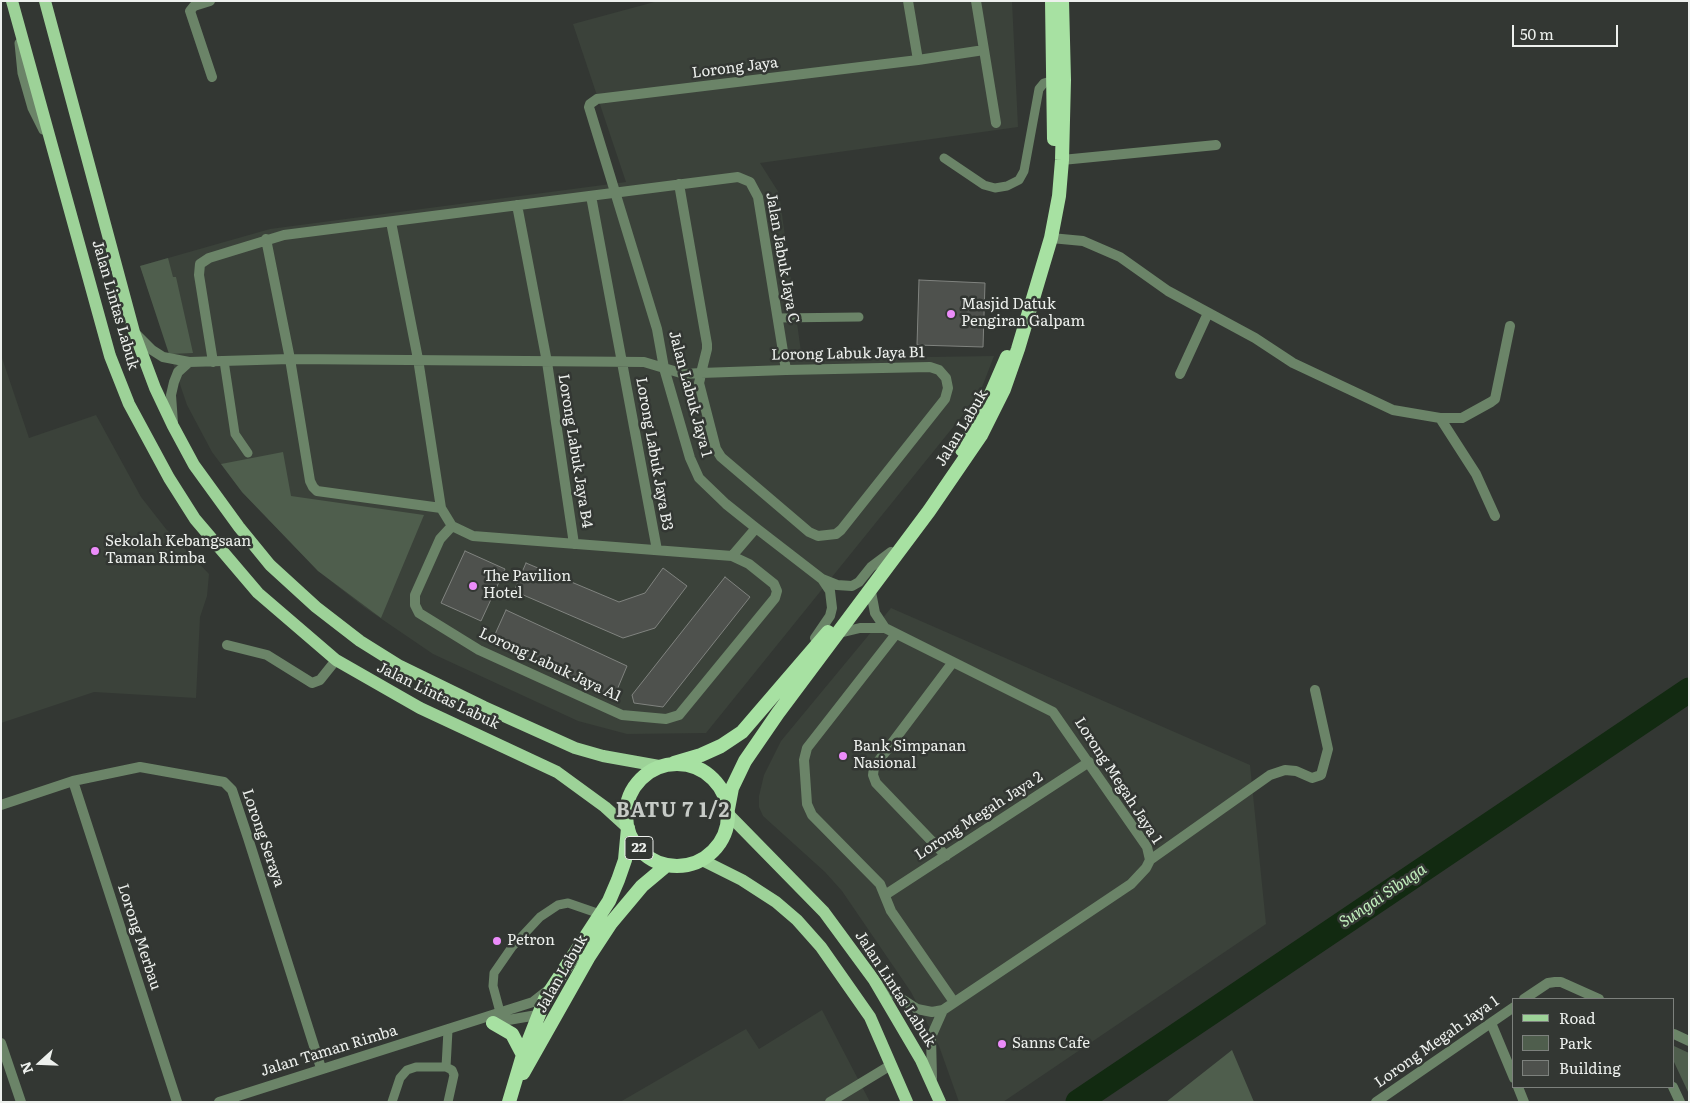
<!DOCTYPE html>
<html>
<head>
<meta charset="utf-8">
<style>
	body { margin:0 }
	#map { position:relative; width:1690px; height:1103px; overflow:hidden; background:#333733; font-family:Literata,serif }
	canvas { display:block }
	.frame { position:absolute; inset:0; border:2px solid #edf0ed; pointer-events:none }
	.legend { position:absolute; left:1512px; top:998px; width:162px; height:90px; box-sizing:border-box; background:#333733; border:1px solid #7d817d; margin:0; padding:6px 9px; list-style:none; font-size:15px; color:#edf0ed }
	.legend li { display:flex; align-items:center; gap:10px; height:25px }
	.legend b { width:25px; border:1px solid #7d817d }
	.north { position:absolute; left:15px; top:1038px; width:50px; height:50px; -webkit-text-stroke:4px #333733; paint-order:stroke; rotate:250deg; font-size:14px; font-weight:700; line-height:20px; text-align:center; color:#edf0ed }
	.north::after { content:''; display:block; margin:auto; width:18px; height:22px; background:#edf0ed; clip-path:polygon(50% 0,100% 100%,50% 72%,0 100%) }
	.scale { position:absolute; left:1512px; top:25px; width:106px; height:22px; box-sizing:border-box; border:2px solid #edf0ed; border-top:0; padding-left:6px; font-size:15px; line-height:18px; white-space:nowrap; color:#edf0ed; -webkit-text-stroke:4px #333733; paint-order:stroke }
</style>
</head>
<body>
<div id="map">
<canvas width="1690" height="1103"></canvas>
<div class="frame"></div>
<ul class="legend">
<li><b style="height:6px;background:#9dd298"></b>Road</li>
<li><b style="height:14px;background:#4f5e4d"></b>Park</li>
<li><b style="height:14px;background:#4e514d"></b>Building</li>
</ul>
<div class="north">N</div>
<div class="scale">50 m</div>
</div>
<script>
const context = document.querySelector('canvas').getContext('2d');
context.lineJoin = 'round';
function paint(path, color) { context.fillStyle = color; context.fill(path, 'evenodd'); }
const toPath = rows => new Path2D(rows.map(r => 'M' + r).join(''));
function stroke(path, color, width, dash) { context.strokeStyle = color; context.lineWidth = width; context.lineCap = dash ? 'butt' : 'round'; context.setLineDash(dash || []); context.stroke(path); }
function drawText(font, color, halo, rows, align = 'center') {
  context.font = font + ' Literata,serif'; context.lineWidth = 5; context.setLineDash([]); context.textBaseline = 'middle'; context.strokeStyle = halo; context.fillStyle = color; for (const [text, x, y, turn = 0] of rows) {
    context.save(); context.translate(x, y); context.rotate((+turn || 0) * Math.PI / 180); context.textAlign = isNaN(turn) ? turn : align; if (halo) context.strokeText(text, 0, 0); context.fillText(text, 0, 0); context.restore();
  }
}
paint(toPath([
	[658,1,1012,1,1018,127,760,163,779,193,802,359,994,356,979,395,706,733,627,734,578,721,433,654,364,607,318,571,242,492,212,452,187,405,140,266,270,229,626,182,573,24],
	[1,355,29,438,96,415,141,497,166,529,209,574,207,596,200,617,196,698,94,692,1,723],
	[891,608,1250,765,1266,924,1003,1102,959,1102,939,1046,911,992,842,891,825,872,763,816,759,807,759,796,764,775,781,741],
	[822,1010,870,1102,620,1102,746,1029,759,1049]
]), '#3b423a');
paint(toPath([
	[168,258,173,277,176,277,193,353,169,354,140,266],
	[283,452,291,496,424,515,381,618,318,571,242,492,221,464],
	[1674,1046,1689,1053,1689,1094,1674,1062],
	[1232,1050,1254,1102,1166,1102]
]), '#4f5e4d');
stroke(toPath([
	[1078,1102,1689,690]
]), '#122a11', 25);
const building = toPath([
	[919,280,985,283,983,347,917,345,919,280],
	[465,551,505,569,481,621,441,603,465,551],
	[526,563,619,602,645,593,663,568,687,586,655,628,623,638,514,591,526,563],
	[725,577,750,597,663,707,634,703,632,695,725,577],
	[506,610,627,666,614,697,492,641,506,610]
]);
paint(building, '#4e514d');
stroke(building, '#80837f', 1);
stroke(toPath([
	[19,43,22,73,32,108,43,130],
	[944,158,984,185,995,188,1007,186,1019,180,1024,171,1039,89,1044,83,1054,80],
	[778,318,859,317],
	[224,361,235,434,248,453],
	[500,1012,493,986,494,973,512,947,540,917,558,905,568,903,600,914],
	[446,1067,448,1030],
	[392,1102,400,1078,407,1070,416,1067,446,1067,452,1070,454,1075,448,1102]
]), '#6b8468', 9);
stroke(toPath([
	[210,1,194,6,190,11,212,77],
	[976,1,996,123],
	[918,60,984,50],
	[1062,160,1216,145],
	[591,196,657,550],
	[517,205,547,362,574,544],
	[391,222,418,359,441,508,452,526,473,536,732,556,756,528],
	[1051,238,1083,241,1120,257,1168,291,1255,338,1293,363,1393,410,1440,418,1462,418,1491,402,1495,399,1510,326],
	[266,239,290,359,310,481,313,487,317,491,441,508],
	[136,334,152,350,163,357,189,362,290,359,644,362,684,374,701,373,786,370,930,367,939,370,946,378,948,388,945,399,841,530,836,534,818,536,809,532,721,457,716,449,699,383,700,379,701,373,707,349,707,344,679,184],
	[213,362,199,275,200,264,209,258,284,235,738,177,750,182,758,197,786,370],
	[1180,374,1208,313],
	[1440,418,1476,474,1495,516],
	[173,423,171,395,174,382,178,372,189,362],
	[452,526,440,539,415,595,415,605,419,613,479,650,622,715,666,719,679,715,775,598,777,591,774,584,749,564,732,556],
	[891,552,871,567,859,582,852,586,837,585,822,579,756,528,726,504,699,478,690,458,664,368,657,329,589,107,590,104,597,99,918,60,908,1],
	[871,592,875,613,885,628],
	[839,633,860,628,885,628,1053,712,1147,847,1150,860,1146,868,1131,884,943,1010,932,1012,917,1009,877,983],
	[896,634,807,748,804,760,807,804,812,815,880,884,891,911,954,1002],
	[815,638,830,616,832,608,830,591,822,579],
	[227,645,267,655,312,683,320,680,336,660],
	[73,781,177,1102],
	[1,805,73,781,140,767,224,782,232,790,248,838,321,1068],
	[946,856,876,783,873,775,874,767,953,662],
	[1150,860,1270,775,1285,770,1296,771,1312,778,1321,775,1328,749,1315,690],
	[885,895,1089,762],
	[1524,999,1548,983,1555,982,1561,982,1599,999],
	[491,1023,537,1015],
	[1491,1023,1514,1078],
	[1674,1034,1689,1041],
	[1,1043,21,1102],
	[932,1078,931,1037,943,1010],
	[1518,1087,1524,1102],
	[1673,1087,1680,1102],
	[219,1102,533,1002,547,991],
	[830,1102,891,1065],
	[1376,1102,1514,1007]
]), '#6b8468', 10);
stroke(toPath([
	[12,1,110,356,129,404,169,478,195,519,258,593,336,660,420,708,557,772,605,807,628,828],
	[45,1,134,332,155,388,173,426,194,465,239,527,270,565,316,607,360,641,400,666,484,707,575,748,603,756,659,766],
	[729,815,824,912,874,980,921,1060,940,1102],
	[702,860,742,880,776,902,797,920,821,947,870,1017,907,1102]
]), '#9dd298', 12);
stroke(toPath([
	[1052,1,1054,139],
	[962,450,987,403,1007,357],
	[674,763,701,755,721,746,742,732,828,632],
	'626 815a51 51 0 1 1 102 0a51 51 0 1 1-102 0Z',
	[728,809,732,788,745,761,778,713,929,511,981,435,1004,389,1018,349,1051,238,1059,196,1062,160,1064,80,1062,1],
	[493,1023,512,1034,523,1055],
	[523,1073,588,958,611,923,642,886,667,865],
	[509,1102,523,1055,545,999,609,901,618,880,625,860,628,828]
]), '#a7e1a2', 14);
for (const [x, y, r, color] of [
	[951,314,5,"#ec8cfa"],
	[95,551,5,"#ec8cfa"],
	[473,586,5,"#ec8cfa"],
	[843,756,5,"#ec8cfa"],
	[497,941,5,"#ec8cfa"],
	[1002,1044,5,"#ec8cfa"]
]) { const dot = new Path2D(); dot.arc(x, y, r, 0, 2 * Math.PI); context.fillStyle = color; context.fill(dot); stroke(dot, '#333733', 2); }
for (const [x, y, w] of [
	[639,848,28]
]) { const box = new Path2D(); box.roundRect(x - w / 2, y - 11.5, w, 23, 4); context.fillStyle = '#333733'; context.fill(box); stroke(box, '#edf0ed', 1); }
drawText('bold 14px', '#edf0ed', null, [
	["22",639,848]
]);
drawText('15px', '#edf0ed', '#333733', [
	["Lorong Jaya",735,68,-7],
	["Jalan Jabuk Jaya C",782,258,80],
	["Jalan Lintas Labuk",115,305,74],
	["Lorong Labuk Jaya B1",848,354,-1],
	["Jalan Labuk Jaya 1",690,394,75],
	["Jalan Labuk",962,428,-59],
	["Lorong Labuk Jaya B4",575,451,81],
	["Lorong Labuk Jaya B3",654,454,80],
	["Lorong Labuk Jaya A1",550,665,25],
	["Jalan Lintas Labuk",438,696,26],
	["Lorong Megah Jaya 1",1118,781,57],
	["Lorong Megah Jaya 2",979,816,-33],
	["Lorong Seraya",263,838,71],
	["Lorong Merbau",139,937,72],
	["Jalan Labuk",562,974,-60],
	["Jalan Lintas Labuk",895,989,57],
	["Lorong Megah Jaya 1",1437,1042,-35],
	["Jalan Taman Rimba",329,1051,-17]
]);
drawText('15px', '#edf0ed', '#333733', [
	["Masjid Datuk",961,305],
	["Pengiran Galpam",961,322],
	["Sekolah Kebangsaan",105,542],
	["Taman Rimba",105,559],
	["The Pavilion",483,577],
	["Hotel",483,594],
	["Bank Simpanan",853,747],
	["Nasional",853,764],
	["Petron",507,941],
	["Sanns Cafe",1012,1044]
], 'left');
drawText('italic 16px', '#c0eebc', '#333733', [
	["Sungai Sibuga",1383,896,-34]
]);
context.letterSpacing = '1px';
drawText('bold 20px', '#c6cac6', '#333733', [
	["BATU 7 1/2",673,811]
]);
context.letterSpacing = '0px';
</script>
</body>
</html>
